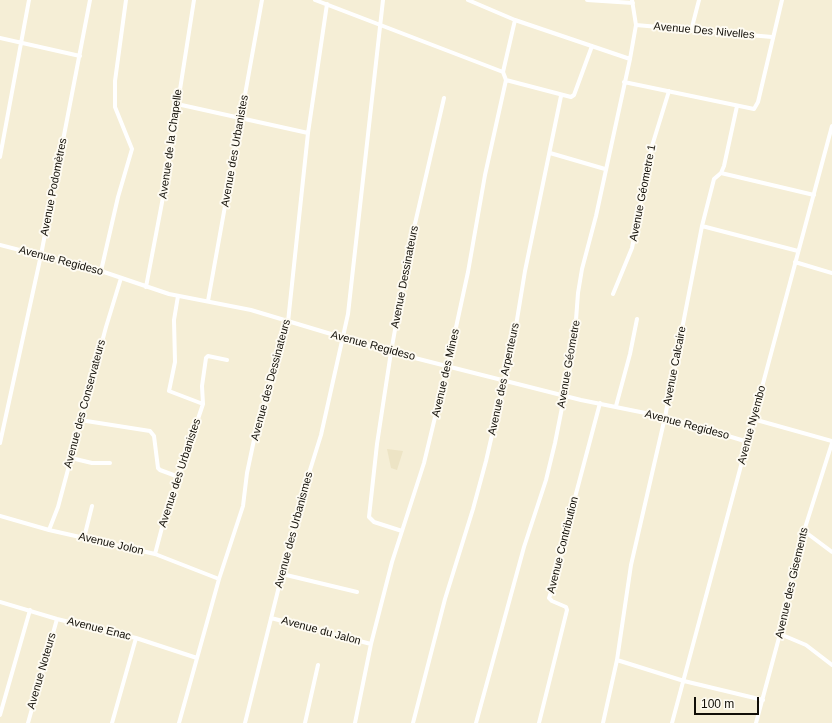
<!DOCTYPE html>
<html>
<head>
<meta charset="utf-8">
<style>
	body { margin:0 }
	#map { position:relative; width:832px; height:723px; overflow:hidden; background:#f5eed6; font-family:Helvetica,sans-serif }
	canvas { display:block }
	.scale { position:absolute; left:694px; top:697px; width:65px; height:18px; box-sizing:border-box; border:2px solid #110e07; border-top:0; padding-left:5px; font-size:12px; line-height:14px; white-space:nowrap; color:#110e07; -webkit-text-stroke:3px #fefbf2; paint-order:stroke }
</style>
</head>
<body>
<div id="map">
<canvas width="832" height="723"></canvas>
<div class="scale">100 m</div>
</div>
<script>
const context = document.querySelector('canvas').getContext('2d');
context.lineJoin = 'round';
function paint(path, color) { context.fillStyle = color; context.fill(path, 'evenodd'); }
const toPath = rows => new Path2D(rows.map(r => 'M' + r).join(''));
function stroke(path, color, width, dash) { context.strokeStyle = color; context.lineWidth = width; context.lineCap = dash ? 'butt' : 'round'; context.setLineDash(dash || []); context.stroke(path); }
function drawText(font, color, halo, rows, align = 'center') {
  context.font = font + ' Helvetica,sans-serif'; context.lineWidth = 4; context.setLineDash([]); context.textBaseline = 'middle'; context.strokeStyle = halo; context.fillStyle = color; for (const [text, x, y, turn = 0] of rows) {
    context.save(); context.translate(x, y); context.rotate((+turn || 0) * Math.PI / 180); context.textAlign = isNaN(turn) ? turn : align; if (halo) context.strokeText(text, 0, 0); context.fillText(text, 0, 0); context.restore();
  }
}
paint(toPath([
	[387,449,403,451,397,470,391,468]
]), '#ede4c5');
stroke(toPath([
	[315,0,503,72],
	[468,0,515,20,630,59],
	[587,0,633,3],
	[636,25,772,37],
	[691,31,699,0],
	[0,38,80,56],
	[506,80,571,97,574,95,592,46],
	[624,82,754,109,758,102,782,0],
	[177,104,308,133],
	[550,153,605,169],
	[0,157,29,0],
	[721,173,814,195],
	[702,226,798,251],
	[0,245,101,271,169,294,251,310,391,352,581,400,665,417,748,442],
	[795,262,832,273],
	[101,271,118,197,132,149,115,107,115,81,126,0],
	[146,287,164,192,194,0],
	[613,294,632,248,652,146,669,91],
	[208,301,262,0],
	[203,404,202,386,206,358,208,356,227,360],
	[616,406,630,354,637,319],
	[753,419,832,441],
	[80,420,150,431,154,436,158,468,160,470,179,477],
	[0,443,41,255,90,0],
	[71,458,92,463,110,463],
	[0,516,49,530,155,554,219,579],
	[49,530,58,507,106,327,121,278],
	[402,531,374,522,369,517,377,444,391,352,411,241,444,98],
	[804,531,832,552],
	[84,538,92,506],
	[155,554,164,520,203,404,169,391,175,362,174,320,178,296],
	[282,574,357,592],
	[0,602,57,619,136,638,197,658],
	[271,618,371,644],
	[780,634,806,645,832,665],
	[617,660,684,681,763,700],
	[0,715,30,610],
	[28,723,57,619],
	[112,723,136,638],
	[179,723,219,579,243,506,247,473,258,421,276,370,288,322,308,133,327,4],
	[245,723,300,502,321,435,348,314,383,0],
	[305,723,318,665],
	[355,723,371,644,392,562,424,463,450,355,468,272,485,175,506,80,503,72,515,20],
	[413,723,445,599,473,509,486,461,513,344,525,271,561,96],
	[476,723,524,547,546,480,555,443,574,347,578,293,582,269,596,216,630,59,636,25,632,0],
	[539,723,567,610,566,607,552,601,549,598,555,581,564,539,600,403],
	[603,723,617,660,631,565,665,417,702,226,714,179,721,173,724,166,737,106],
	[672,723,832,126],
	[756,723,780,634,792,577,804,531,832,443]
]), '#fff', 4);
drawText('11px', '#110e07', '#fefbf2', [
	["Avenue Des Nivelles",704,31,5],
	["Avenue de la Chapelle",171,144,-82],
	["Avenue des Urbanistes",235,151,-80],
	["Avenue Podomètres",54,187,-79],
	["Avenue Géometre 1",643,193,-79],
	["Avenue Regideso",61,261,15],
	["Avenue Dessinateurs",405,277,-79],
	["Avenue Regideso",373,346,15],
	["Avenue Géometre",569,364,-80],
	["Avenue Calcaire",675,366,-79],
	["Avenue des Mines",446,373,-77],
	["Avenue des Arpenteurs",504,379,-78],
	["Avenue des Dessinateurs",271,380,-75],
	["Avenue des Conservateurs",85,404,-75],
	["Avenue Regideso",687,425,15],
	["Avenue Nyembo",752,425,-75],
	["Avenue des Urbanistes",180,473,-72],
	["Avenue des Urbanismes",294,530,-75],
	["Avenue Jolon",111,544,13],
	["Avenue Contribution",563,545,-76],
	["Avenue des Gisements",792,583,-77],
	["Avenue Enac",99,629,14],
	["Avenue du Jalon",321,631,15],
	["Avenue Noteurs",42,671,-74]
]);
</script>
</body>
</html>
